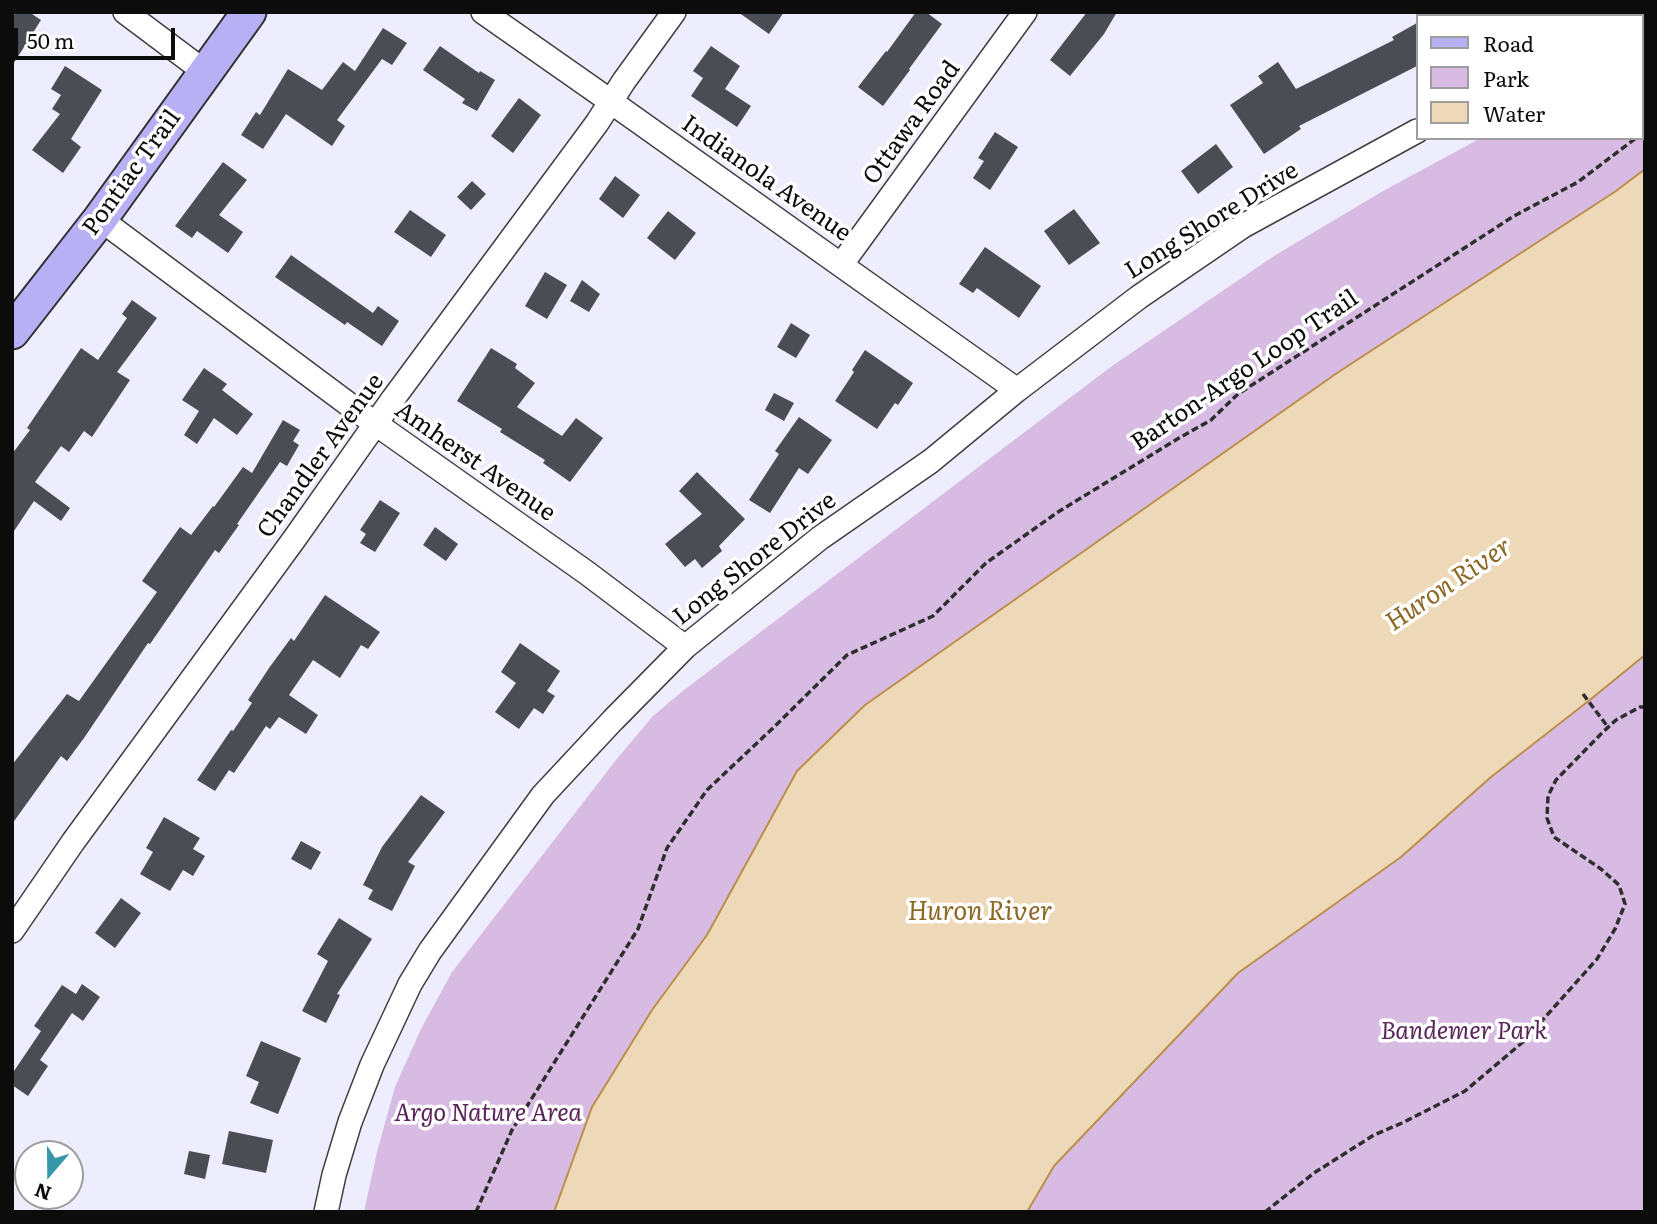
<!DOCTYPE html>
<html>
<head>
<meta charset="utf-8">
<style>
	body { margin:0 }
	#map { position:relative; width:1657px; height:1224px; overflow:hidden; background:#ededfd; font-family:Literata,serif }
	canvas { display:block }
	.frame { position:absolute; inset:0; border:14px solid #0c0c0c; pointer-events:none }
	.legend { position:absolute; left:1416px; top:14px; width:228px; height:126px; box-sizing:border-box; background:#fff; border:2px solid #9e9e9e; margin:0; padding:9px 12px; list-style:none; font-size:21px; color:#0c0c0c }
	.legend li { display:flex; align-items:center; gap:14px; height:35px }
	.legend b { width:35px; border:2px solid #9e9e9e }
	.north { position:absolute; left:14px; top:1140px; width:70px; height:70px; box-sizing:border-box; background:#fff; border:2px solid #9e9e9e; border-radius:50%; rotate:200deg; font-size:19px; font-weight:700; line-height:28px; text-align:center; color:#0c0c0c }
	.north::after { content:''; display:block; margin:auto; width:24px; height:32px; background:#3796a9; clip-path:polygon(50% 0,100% 100%,50% 72%,0 100%) }
	.scale { position:absolute; left:14px; top:28px; width:161px; height:32px; box-sizing:border-box; border:4px solid #0c0c0c; border-top:0; padding-left:9px; font-size:21px; line-height:24px; white-space:nowrap; color:#0c0c0c; -webkit-text-stroke:5px #fff; paint-order:stroke }
</style>
</head>
<body>
<div id="map">
<canvas width="1657" height="1224"></canvas>
<div class="frame"></div>
<ul class="legend">
<li><b style="height:9px;background:#b8b0f4"></b>Road</li>
<li><b style="height:19px;background:#d7bbe2"></b>Park</li>
<li><b style="height:19px;background:#edd8b8"></b>Water</li>
</ul>
<div class="north">N</div>
<div class="scale">50 m</div>
</div>
<script>
const context = document.querySelector('canvas').getContext('2d');
context.lineJoin = 'round';
function paint(path, color) { context.fillStyle = color; context.fill(path, 'evenodd'); }
const toPath = rows => new Path2D(rows.map(r => 'M' + r).join(''));
function stroke(path, color, width, dash) { context.strokeStyle = color; context.lineWidth = width; context.lineCap = dash ? 'butt' : 'round'; context.setLineDash(dash || []); context.stroke(path); }
function drawText(font, color, halo, rows, align = 'center') {
  context.font = font + ' Literata,serif'; context.lineWidth = 7; context.setLineDash([]); context.textBaseline = 'middle'; context.strokeStyle = halo; context.fillStyle = color; for (const [text, x, y, turn = 0] of rows) {
    context.save(); context.translate(x, y); context.rotate((+turn || 0) * Math.PI / 180); context.textAlign = isNaN(turn) ? turn : align; if (halo) context.strokeText(text, 0, 0); context.fillText(text, 0, 0); context.restore();
  }
}
paint(toPath([
	[1552,12,1645,12,1645,169,1616,191,1337,373,865,705,797,771,707,935,652,1010,592,1107,554,1212,364,1212,377,1152,395,1087,421,1029,452,972,616,760,653,716,684,690,1112,366,1274,256,1383,191,1481,138,1641,138,1641,16,1552,16],
	[1645,655,1645,1212,1027,1212,1054,1166,1238,973,1401,857,1491,777,1591,699]
]), '#d7bbe2');
const water = toPath([
	[1645,169,1645,655,1591,699,1491,777,1401,857,1238,973,1054,1166,1027,1212,554,1212,592,1107,652,1010,707,935,797,771,865,705,1337,373,1616,191,1645,169]
]);
paint(water, '#edd8b8');
stroke(water, '#bb8f49', 2);
paint(toPath([
	[16,12,29,12,41,20,12,66,12,18],
	[738,12,784,12,769,34],
	[916,12,926,12,942,24,909,69,910,70,883,106,858,87,886,51,887,52],
	[1087,12,1117,12,1104,34,1070,76,1050,60],
	[1417,23,1417,66,1299,126,1301,129,1264,154,1230,105,1263,83,1258,76,1278,62,1296,89,1394,40,1392,37],
	[383,28,407,43,392,65,382,59,337,120,345,126,332,146,286,114,263,149,241,135,256,112,260,115,288,69,322,90,343,62,355,71],
	[440,46,479,73,480,71,495,80,477,111,462,103,465,99,423,70],
	[711,46,740,66,725,89,751,106,737,127,691,96,703,78,693,71],
	[65,66,102,90,71,139,81,147,63,173,32,150,60,114,52,109,61,95,51,89],
	[519,98,541,115,513,153,491,136],
	[995,132,1018,147,990,190,973,178,984,161,978,158],
	[1216,144,1233,167,1198,194,1181,171],
	[223,162,247,180,219,215,243,232,228,253,197,231,192,238,175,226],
	[615,176,640,195,623,218,599,199],
	[472,181,486,194,471,210,457,197],
	[1074,209,1100,243,1069,265,1044,231],
	[410,210,446,235,431,257,394,232],
	[668,211,696,233,675,260,647,238],
	[985,247,1041,286,1019,318,977,288,973,293,959,284],
	[291,255,373,313,378,306,399,321,382,346,347,322,345,325,275,277],
	[545,272,567,285,547,319,525,306],
	[582,280,600,294,589,312,570,301],
	[132,300,157,318,117,372,130,380,92,437,84,431,69,452,61,446,35,482,70,508,61,521,34,501,12,534,12,454,30,430,27,428,81,348,98,360,127,318,122,314],
	[791,323,810,335,796,358,777,347],
	[491,348,517,364,515,368,535,383,517,407,562,436,576,418,603,438,570,482,543,463,545,460,500,432,502,429,457,401],
	[865,350,913,383,898,405,895,403,877,429,835,401,854,372,852,370],
	[204,368,227,384,222,390,253,414,237,435,214,418,197,444,184,435,199,411,182,400],
	[774,393,794,403,784,421,765,410],
	[799,417,832,440,808,474,799,468,770,513,749,500,779,454,775,451],
	[283,420,300,430,293,441,299,445,287,466,280,462,237,524,239,525,219,553,215,550,150,644,148,643,84,738,67,761,61,756,12,824,12,765,67,694,79,701,157,592,142,581,180,527,191,535,213,506,214,507,243,467,252,473],
	[697,472,745,519,719,546,722,551,702,568,695,559,685,567,665,544,702,514,679,491],
	[380,500,400,513,375,552,360,543,366,534,360,530],
	[435,527,458,544,446,561,423,545],
	[325,595,380,632,368,649,361,645,340,678,313,660,289,695,318,715,306,734,279,717,270,729,266,726,234,773,229,770,215,791,197,780,231,730,233,731,252,703,248,700,269,668,291,638,294,641],
	[520,643,560,671,547,691,555,696,543,714,534,708,519,729,495,712,516,683,501,672],
	[421,795,445,812,408,862,415,866,392,911,368,899,373,890,363,885,382,847],
	[164,817,200,838,193,849,205,856,193,876,183,870,170,891,140,874,153,852,146,848],
	[301,841,321,852,311,870,291,859],
	[121,898,141,913,115,948,95,933],
	[339,918,372,939,337,994,340,995,326,1023,302,1011,328,961,317,954],
	[82,984,100,997,83,1021,72,1013,40,1060,48,1066,28,1096,12,1085,12,1074,41,1031,34,1026,62,985,76,994],
	[261,1041,301,1058,278,1114,250,1103,259,1082,246,1076],
	[229,1131,273,1140,266,1173,222,1164],
	[189,1151,210,1155,205,1179,184,1174]
]), '#4a4d53');
const street = toPath([
	[125,12,205,72],
	[483,12,593,89,1017,390],
	[1513,12,1514,16],
	[100,219,359,412,587,573,685,647],
	[841,265,1025,12],
	[12,931,73,842,295,538,393,399,597,123,624,81,674,12],
	[326,1212,334,1175,350,1122,372,1065,410,984,430,951,543,795,613,720,685,647,820,538,931,461,1017,390,1139,297,1243,226,1417,131]
]);
const secondary = toPath([
	[12,332,100,219,249,12]
]);
stroke(street, '#3f3f3f', 26);
stroke(secondary, '#2e2e2e', 37);
stroke(toPath([
	[1641,134,1645,131],
	[1583,694,1608,727],
	[476,1212,512,1130,638,929,667,848,707,790,773,728,847,655,933,616,986,563,1058,512,1179,438,1211,420,1238,394,1514,216,1578,182,1636,138],
	[1265,1212,1314,1173,1374,1135,1402,1123,1465,1091,1523,1042,1597,959,1615,929,1625,904,1619,885,1601,869,1554,837,1547,818,1548,796,1556,780,1603,732,1616,720,1640,707,1645,707]
]), '#2e2e2e', 3.5, [7, 3.5]);
stroke(street, '#fff', 23);
stroke(secondary, '#b8b0f4', 33);
drawText('24px', '#0c0c0c', '#fff', [
	["Ottawa Road",912,123,-54],
	["Pontiac Trail",132,173,-54],
	["Indianola Avenue",766,179,35],
	["Long Shore Drive",1212,221,-32],
	["Barton-Argo Loop Trail",1245,371,-34],
	["Chandler Avenue",321,456,-54],
	["Amherst Avenue",475,462,35],
	["Long Shore Drive",755,559,-38]
]);
drawText('italic 24px', '#5a255a', '#fff', [
	["Bandemer Park",1464,1032],
	["Argo Nature Area",488,1114]
]);
drawText('italic 26px', '#8c6926', '#fff', [
	["Huron River",1449,585,-34],
	["Huron River",980,912]
]);
</script>
</body>
</html>
